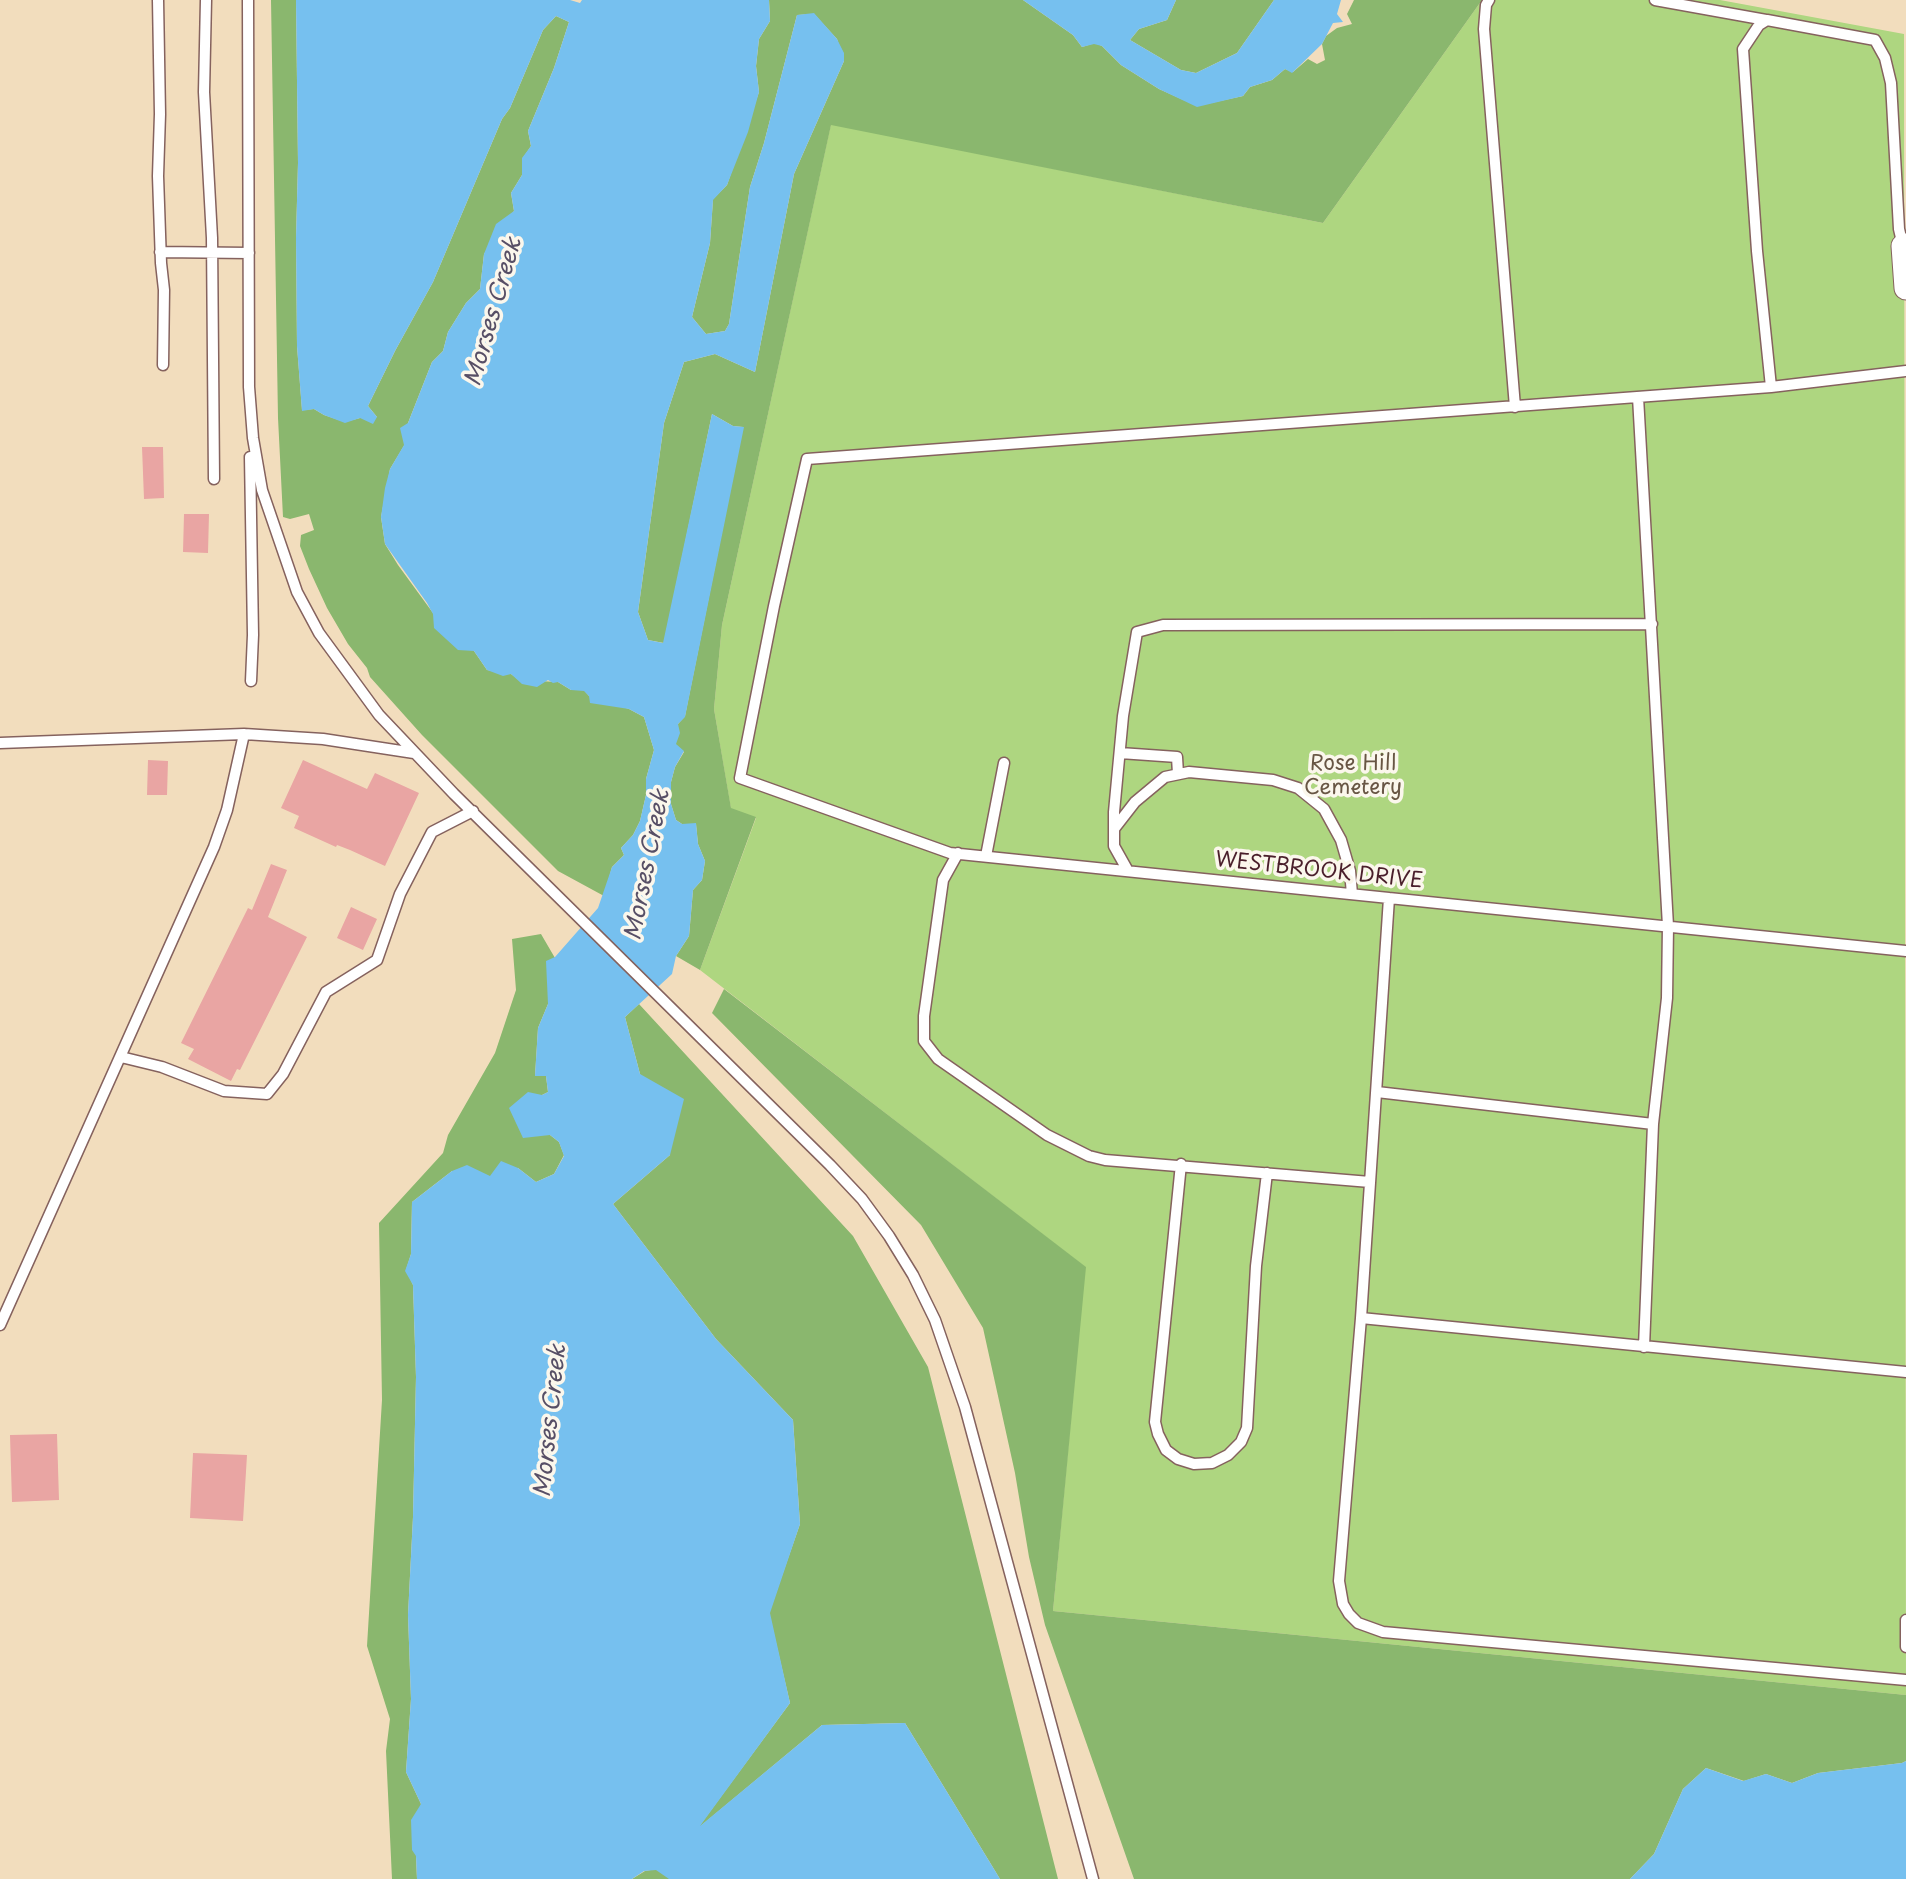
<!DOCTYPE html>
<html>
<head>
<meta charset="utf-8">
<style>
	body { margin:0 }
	canvas { display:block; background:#f2ddbd }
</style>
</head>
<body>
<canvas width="1906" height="1879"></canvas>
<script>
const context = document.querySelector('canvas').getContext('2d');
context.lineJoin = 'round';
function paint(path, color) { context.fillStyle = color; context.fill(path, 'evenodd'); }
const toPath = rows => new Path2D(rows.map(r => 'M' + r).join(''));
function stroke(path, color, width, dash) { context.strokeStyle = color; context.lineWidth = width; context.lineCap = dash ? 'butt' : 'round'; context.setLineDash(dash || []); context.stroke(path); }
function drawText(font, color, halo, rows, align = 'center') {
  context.font = font + ' "Playpen Sans",sans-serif'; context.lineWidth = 7; context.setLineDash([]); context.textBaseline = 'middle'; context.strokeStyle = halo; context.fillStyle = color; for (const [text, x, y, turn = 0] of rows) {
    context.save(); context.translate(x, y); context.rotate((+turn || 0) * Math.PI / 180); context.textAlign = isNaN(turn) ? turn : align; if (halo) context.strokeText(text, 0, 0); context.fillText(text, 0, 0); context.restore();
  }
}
paint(toPath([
	[1482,0,1720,0,1904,34,1906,1695,1053,1611,1085,1267,700,970,756,818,731,809,714,709,722,625,831,124,1323,223]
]), '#aed680');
paint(toPath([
	[271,0,296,0,298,163,296,238,297,346,302,410,314,409,324,415,345,422,360,418,377,417,368,406,395,351,433,282,502,119,510,108,543,30,556,16,569,22,554,68,528,131,531,146,523,158,522,175,511,193,514,211,484,254,480,289,466,303,448,332,443,351,432,362,408,423,405,444,390,469,381,517,385,544,398,565,433,613,474,651,487,670,511,674,519,680,558,682,571,690,584,690,589,696,629,709,644,717,654,750,646,779,646,795,640,821,633,835,621,848,624,855,612,867,604,896,558,871,422,735,370,677,367,668,348,644,327,608,309,569,300,546,301,535,314,530,309,514,290,519,283,517,278,418],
	[769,0,1023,0,1073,35,1082,47,1095,43,1102,46,1121,65,1159,89,1197,106,1243,96,1250,87,1272,80,1285,69,1293,72,1308,59,1317,64,1325,60,1322,44,1326,36,1337,28,1352,24,1347,14,1354,0,1482,0,1323,223,831,125,722,625,714,709,731,808,756,817,700,970,676,956,689,936,693,890,702,880,705,861,698,844,696,824,682,824,676,820,671,804,671,782,675,767,684,752,675,744,678,724,685,716,743,427,733,426,712,414,664,643,648,640,638,612,664,423,684,362,715,354,755,372,794,174,844,61,837,39,814,14,797,15,764,143,750,187,729,324,725,331,706,334,692,317,710,243,713,199,727,185,759,92,756,66,759,39,770,21],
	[1176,0,1274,0,1237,53,1196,73,1181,70,1130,40,1139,29,1167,20],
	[541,934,555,958,548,990,548,1004,538,1028,535,1076,546,1076,548,1092,542,1095,550,1135,559,1142,564,1155,554,1174,536,1182,518,1168,490,1177,452,1171,412,1202,411,1254,406,1270,413,1285,416,1377,413,1517,408,1615,411,1699,406,1772,421,1804,416,1856,417,1879,392,1879,386,1751,390,1719,367,1646,382,1400,379,1223,443,1153,448,1135,495,1053,516,990,512,939],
	[724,989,1086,1267,1053,1611,1906,1695,1906,1761,1902,1763,1818,1773,1792,1783,1766,1774,1744,1781,1706,1768,1683,1789,1654,1854,1630,1879,1134,1879,1045,1625,1029,1557,1015,1473,983,1328,921,1225,712,1013],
	[639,1004,853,1236,928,1367,1058,1879,1000,1879,905,1723,822,1725,697,1829,790,1703,769,1613,800,1524,793,1420,716,1339,613,1204,670,1155,640,1074,625,1017],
	[656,1869,670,1877,669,1879,632,1879,645,1871]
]), '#8ab76e');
paint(toPath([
	[296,0,570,0,580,3,582,0,769,0,770,21,759,39,756,66,759,92,748,132,727,185,713,200,710,243,692,317,706,334,725,331,729,324,750,187,764,143,797,15,814,13,837,39,844,53,844,61,794,174,755,372,715,354,684,362,664,423,638,612,648,640,663,643,712,414,733,426,744,427,685,717,678,724,680,733,676,744,684,751,675,767,671,782,671,804,676,820,682,824,696,823,698,844,705,861,702,880,693,890,689,936,676,956,672,974,625,1017,640,1074,684,1099,670,1155,613,1204,716,1339,793,1420,800,1524,770,1613,790,1703,700,1826,822,1725,905,1723,1000,1879,669,1879,656,1870,644,1871,632,1879,417,1879,416,1856,412,1850,411,1820,421,1804,406,1772,411,1699,408,1615,413,1517,416,1377,413,1285,405,1271,411,1254,412,1202,452,1171,467,1165,490,1176,501,1161,518,1168,536,1182,554,1174,564,1156,559,1142,550,1135,523,1138,509,1108,528,1092,542,1095,548,1092,546,1076,535,1076,538,1028,548,1004,546,961,555,957,598,908,612,867,624,855,621,848,633,835,640,821,646,795,646,779,654,750,644,717,629,709,590,703,589,696,584,691,571,690,558,682,553,683,548,680,537,687,522,684,511,674,503,676,487,670,474,651,458,650,434,628,433,614,427,603,385,544,381,517,385,488,390,469,404,445,400,428,408,423,432,362,443,351,448,332,466,303,480,289,484,254,496,224,514,211,511,193,522,175,522,158,531,146,528,131,554,68,569,22,556,16,543,30,510,108,502,119,433,282,395,351,368,406,377,417,373,424,360,418,345,423,324,415,314,409,302,411,297,346,296,238,298,163],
	[1023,0,1176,0,1167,20,1139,29,1130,40,1181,70,1196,73,1237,53,1274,0,1341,0,1337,14,1343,22,1333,23,1322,44,1292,73,1285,69,1272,80,1250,87,1243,96,1197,107,1159,89,1121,65,1102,46,1094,44,1082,47,1073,35],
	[1906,1761,1906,1879,1630,1879,1654,1854,1683,1789,1706,1768,1743,1781,1766,1774,1792,1783,1818,1773,1902,1763]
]), '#76c0ef');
paint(toPath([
	[142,447,163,447,164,498,144,499],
	[184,514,209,514,208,553,183,552],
	[148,760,168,761,167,795,147,795],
	[303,760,367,789,375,773,419,793,385,866,350,850,337,845,336,847,294,828,299,816,281,808],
	[271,864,287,870,268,917,307,937,240,1070,237,1069,231,1081,188,1059,194,1049,181,1043,248,908,252,910],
	[351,907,377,919,363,950,337,938],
	[57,1434,59,1500,12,1502,10,1435],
	[193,1453,247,1455,243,1521,190,1518]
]), '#e9a5a3');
const lane = toPath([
	[158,0,160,114,158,176,161,263,164,290,163,365],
	[206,0,204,92,212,238,214,479],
	[248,0,249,387,253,438,262,490,297,592,319,633,379,715,454,794,830,1165,862,1199,889,1236,913,1275,935,1320,965,1407,1093,1879],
	[1489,0,1486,5,1484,29,1515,407],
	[1655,0,1766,20],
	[160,252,249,253],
	[1906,371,1771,387,807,459,774,606,740,778,950,853,1906,951],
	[1771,387,1757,251,1743,49,1759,25,1767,20,1875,40,1885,58,1891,83,1899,229,1903,246],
	[1638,397,1668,926,1667,998,1653,1124,1644,1347],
	[250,457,253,635,251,681],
	[0,743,244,734,323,739,414,753],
	[1120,753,1177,757,1178,774],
	[1114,829,1135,802,1165,777,1189,772,1273,780,1298,788,1324,809,1341,840,1350,871,1352,894],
	[958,853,943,880,924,1016,924,1041,938,1059,1047,1135,1089,1156,1105,1160,1370,1182],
	[986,856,1004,763],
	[1128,871,1114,846,1114,812,1123,716,1137,632,1163,625,1652,624],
	[1389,898,1361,1318,1339,1581,1343,1604,1349,1614,1358,1623,1383,1632,1906,1680],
	[121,1057,162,1067,224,1091,267,1094,283,1074,326,992,377,960,400,894,432,832,473,811],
	[1377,1092,1653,1124],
	[1181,1164,1155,1422,1158,1434,1166,1450,1178,1459,1194,1464,1212,1463,1228,1455,1241,1442,1247,1428,1256,1266,1267,1173],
	[1361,1318,1906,1372],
	[0,1325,214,847,227,810,244,734],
	[1906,1620,1906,1647]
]);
const street = toPath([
	[1906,245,1903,246,1906,288]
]);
stroke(lane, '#85625e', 13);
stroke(street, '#85625e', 25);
stroke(lane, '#fff', 10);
stroke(street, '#fff', 23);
drawText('21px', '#685644', '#fbf7ec', [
	["Rose Hill",1353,764],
	["Cemetery",1353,788]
]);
drawText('21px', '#4a1f2b', '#fbf7ec', [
	["WESTBROOK DRIVE",1319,871,6]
]);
drawText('italic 23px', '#574f66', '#fbf7ec', [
	["Morses Creek",494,312,-74],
	["Morses Creek",648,865,-79],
	["Morses Creek",551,1421,-84]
]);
</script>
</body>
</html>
